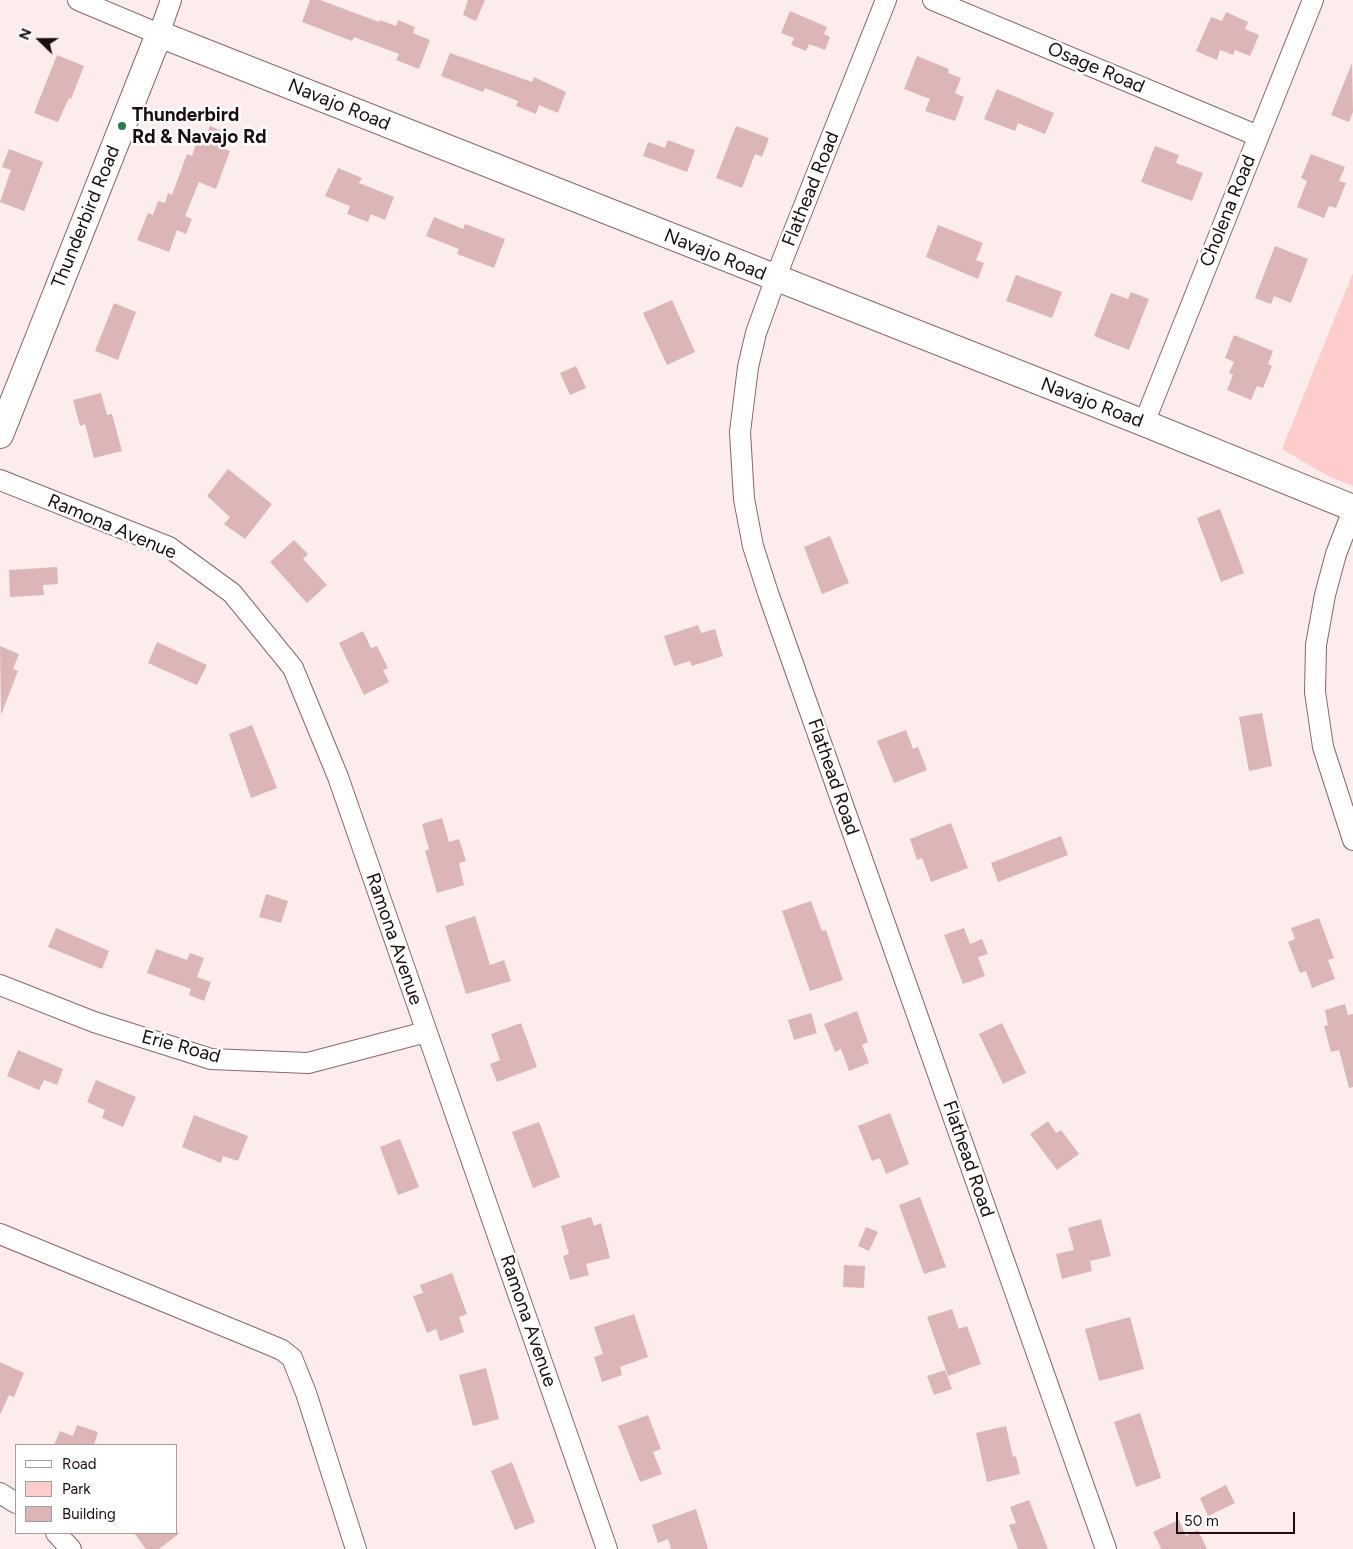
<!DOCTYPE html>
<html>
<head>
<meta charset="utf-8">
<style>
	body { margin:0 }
	#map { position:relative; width:1353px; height:1549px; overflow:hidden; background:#fcecec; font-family:Figtree,sans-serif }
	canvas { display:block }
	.legend { position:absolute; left:15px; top:1444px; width:162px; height:90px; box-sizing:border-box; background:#fff; border:1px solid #a49f9f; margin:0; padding:6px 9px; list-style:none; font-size:15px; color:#1b0e0e }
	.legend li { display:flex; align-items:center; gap:10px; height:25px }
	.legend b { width:25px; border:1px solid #a49f9f }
	.north { position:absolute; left:15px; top:15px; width:50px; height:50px; -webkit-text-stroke:4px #fff; paint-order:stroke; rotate:292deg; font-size:14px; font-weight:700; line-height:20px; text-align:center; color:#1b0e0e }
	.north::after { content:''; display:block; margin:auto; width:18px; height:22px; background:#1b0e0e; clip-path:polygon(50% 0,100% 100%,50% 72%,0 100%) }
	.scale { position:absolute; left:1176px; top:1512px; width:119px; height:22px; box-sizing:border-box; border:2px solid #1b0e0e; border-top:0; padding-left:6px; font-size:15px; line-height:18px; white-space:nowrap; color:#1b0e0e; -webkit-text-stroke:4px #fff; paint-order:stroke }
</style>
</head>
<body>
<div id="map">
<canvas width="1353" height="1549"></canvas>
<ul class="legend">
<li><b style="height:6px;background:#fff"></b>Road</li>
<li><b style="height:14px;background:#fcc"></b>Park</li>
<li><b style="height:14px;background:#dcb6b7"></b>Building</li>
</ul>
<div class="north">N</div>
<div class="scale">50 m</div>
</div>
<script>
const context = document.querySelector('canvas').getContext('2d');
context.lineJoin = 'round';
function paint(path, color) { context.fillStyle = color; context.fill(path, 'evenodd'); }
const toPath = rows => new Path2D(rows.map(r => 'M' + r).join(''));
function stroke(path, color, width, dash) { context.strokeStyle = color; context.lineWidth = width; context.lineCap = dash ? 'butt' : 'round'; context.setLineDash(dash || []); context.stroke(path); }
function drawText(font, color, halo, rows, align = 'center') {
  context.font = font + ' Figtree,sans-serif'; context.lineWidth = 5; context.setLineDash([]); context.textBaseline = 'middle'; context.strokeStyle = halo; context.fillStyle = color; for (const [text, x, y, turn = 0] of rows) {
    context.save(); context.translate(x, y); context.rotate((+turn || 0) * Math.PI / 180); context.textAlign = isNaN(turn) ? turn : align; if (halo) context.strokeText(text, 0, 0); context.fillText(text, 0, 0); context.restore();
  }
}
paint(toPath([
	[1353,273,1353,486,1328,476,1282,449]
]), '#fcc');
paint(toPath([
	[310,0,320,0,379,22,380,20,396,26,398,20,415,27,413,33,430,40,419,69,396,60,399,54,354,37,352,41,302,22],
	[468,0,485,0,476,21,463,15],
	[790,11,827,27,824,34,830,37,825,50,809,44,806,51,791,45,794,38,781,33],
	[1226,12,1248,22,1245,29,1259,35,1250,56,1235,50,1233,55,1220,50,1217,60,1196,51,1211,17,1222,21],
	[450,53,532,82,534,77,566,92,558,113,539,105,536,114,516,106,518,101,485,88,483,92,441,76],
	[57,55,84,66,71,99,69,98,58,122,34,113],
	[917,56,949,69,948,73,961,78,955,93,964,97,955,121,925,111,930,99,904,89],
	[1352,63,1353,112,1349,122,1331,115],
	[997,89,1054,113,1045,134,1018,123,1015,131,984,119],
	[210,126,227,133,222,148,230,151,216,189,199,182,185,216,192,219,186,234,177,230,169,252,137,240,148,213,153,215,158,201,165,203,168,193,172,195,187,154,192,156,196,144,202,146],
	[736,126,769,138,762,157,755,154,742,188,716,178],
	[668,140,695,150,687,172,643,156,648,142,665,148],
	[1155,146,1179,155,1176,163,1203,173,1192,201,1141,182],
	[9,149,43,162,24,211,0,202,11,170,2,167],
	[1311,154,1345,167,1339,181,1346,183,1336,208,1329,206,1324,218,1297,207,1307,181,1301,178],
	[338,168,362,178,359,183,394,197,385,220,371,214,368,222,347,214,350,206,325,196],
	[434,217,463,229,465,224,505,239,494,268,457,254,459,249,426,236],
	[938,225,983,243,976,260,984,263,978,279,926,257],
	[1275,246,1308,259,1291,303,1274,296,1271,304,1255,298],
	[1016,275,1062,292,1052,318,1006,301],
	[1131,292,1149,299,1129,350,1094,336,1111,293,1128,299],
	[672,300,695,352,667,365,643,313],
	[114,303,136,312,118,360,95,351],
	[1234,335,1273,351,1268,364,1272,366,1263,388,1257,386,1251,400,1227,390,1233,375,1229,373,1234,362,1225,358],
	[576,366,586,388,570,395,560,373],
	[101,393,107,415,112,414,122,451,94,458,85,424,80,426,73,400],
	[228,469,272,504,245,539,224,524,230,517,207,496],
	[1220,509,1244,573,1221,582,1197,518],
	[830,536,849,583,822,594,804,547],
	[294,540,308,554,303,559,327,585,307,603,270,562],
	[57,567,58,584,43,585,44,595,10,597,9,570],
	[698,625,701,633,715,629,723,656,692,666,690,661,674,666,664,636],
	[363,631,371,648,377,646,388,668,383,670,389,682,364,695,339,643],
	[157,642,207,665,197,685,148,663],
	[0,646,19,654,13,669,18,671,1,715],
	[1262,713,1272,766,1249,771,1239,717],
	[252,725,277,788,251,798,229,734],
	[906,730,913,749,918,747,927,770,894,783,877,741],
	[442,818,449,842,459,839,466,861,459,863,464,885,437,893,425,851,429,849,422,824],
	[951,823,968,868,931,882,922,858,917,860,910,839],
	[1061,836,1068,855,998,882,991,863],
	[266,894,288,901,281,923,259,917],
	[811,901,822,931,826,930,843,980,810,991,782,911],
	[475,916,490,965,504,960,511,981,466,994,445,926],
	[1319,918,1334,958,1328,960,1335,979,1312,988,1306,971,1300,973,1288,942,1295,939,1291,928],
	[56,928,109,951,102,969,48,947],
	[964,928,970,944,982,939,988,954,978,957,985,976,963,984,944,935],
	[156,949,187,960,190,953,204,958,197,977,211,982,204,1001,189,995,191,989,147,973],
	[1345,1004,1348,1015,1353,1014,1353,1087,1349,1088,1339,1050,1331,1052,1324,1026,1328,1025,1325,1010],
	[857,1011,868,1042,862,1045,869,1063,849,1071,841,1049,835,1052,824,1024],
	[811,1013,817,1033,794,1040,788,1020],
	[521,1023,537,1067,497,1082,490,1064,500,1060,491,1034],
	[1002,1023,1026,1073,1003,1084,979,1034],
	[18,1050,63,1069,57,1085,44,1080,39,1090,7,1076],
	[96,1080,136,1097,123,1127,102,1118,105,1110,87,1102],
	[890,1113,909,1164,886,1174,880,1158,872,1161,858,1126],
	[194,1115,248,1136,238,1161,223,1156,221,1163,182,1147],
	[1048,1121,1056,1133,1061,1130,1079,1154,1057,1170,1030,1134],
	[539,1122,560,1177,533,1188,512,1132],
	[400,1139,419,1187,398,1195,380,1147],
	[920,1197,946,1267,924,1274,899,1205],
	[591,1217,594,1226,601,1223,610,1258,586,1264,589,1275,570,1280,563,1256,569,1254,561,1226],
	[1101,1219,1111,1256,1090,1261,1092,1271,1062,1279,1056,1254,1074,1250,1068,1228],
	[866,1227,878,1232,869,1251,858,1246],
	[844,1265,865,1266,864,1288,843,1287],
	[452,1273,467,1314,459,1317,464,1332,440,1341,436,1329,427,1333,413,1296,423,1293,420,1285],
	[952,1309,959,1329,967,1326,981,1364,948,1376,927,1317],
	[634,1314,648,1357,620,1367,622,1375,602,1382,594,1357,603,1354,594,1327],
	[1130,1317,1144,1369,1099,1381,1085,1329],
	[0,1362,24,1373,14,1397,9,1395,0,1415],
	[486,1368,499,1419,473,1426,459,1375],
	[945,1370,952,1389,934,1395,927,1376],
	[1140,1413,1161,1478,1136,1487,1114,1422],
	[648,1415,661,1449,653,1452,662,1474,640,1482,618,1426],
	[77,1425,98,1432,94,1445,54,1445,60,1431,73,1436],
	[1006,1426,1013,1457,1016,1456,1020,1474,987,1482,976,1433],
	[512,1462,535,1522,515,1530,491,1471],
	[1226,1485,1235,1503,1208,1516,1200,1498],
	[1029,1500,1048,1549,1018,1549,1009,1525,1016,1523,1010,1507],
	[696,1509,708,1549,671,1549,668,1539,658,1543,652,1525],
	[1179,1520,1186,1536,1198,1530,1207,1549,1158,1549,1161,1548,1153,1532],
	[134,1533,180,1533,159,1549,146,1549]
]), '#dcb6b7');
const minor = toPath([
	[78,0,159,34,171,0],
	[886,0,782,261,756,333,748,367,740,432,744,499,753,546,768,593,1106,1549],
	[933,0,1258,136],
	[1144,423,1313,0],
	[0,480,169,547,232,593,293,668,338,777,607,1549],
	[1353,510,1336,554,1325,595,1316,645,1315,692,1323,747,1353,840],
	[0,985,94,1022,211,1059,308,1063,426,1032],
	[0,1234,263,1342,282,1350,292,1358,306,1393,356,1549],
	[0,1493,16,1503],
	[56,1533,71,1549]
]);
const major = toPath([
	[0,435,159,34,1144,423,1353,508]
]);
stroke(minor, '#8a6868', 22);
stroke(major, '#8a6868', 28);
stroke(minor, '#fff', 20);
stroke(major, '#fff', 26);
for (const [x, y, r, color] of [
	[122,126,5,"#277b4e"]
]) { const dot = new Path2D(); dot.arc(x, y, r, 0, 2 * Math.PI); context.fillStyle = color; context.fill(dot); stroke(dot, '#fff', 2); }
drawText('19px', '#1b0e0e', '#fff', [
	["Osage Road",1096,68,23],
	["Navajo Road",339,105,22],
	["Flathead Road",811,189,-68],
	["Cholena Road",1228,211,-68],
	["Thunderbird Road",86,217,-68],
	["Navajo Road",715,255,22],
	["Navajo Road",1092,403,21],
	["Ramona Avenue",112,527,23],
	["Flathead Road",833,777,71],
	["Ramona Avenue",394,939,71],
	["Erie Road",181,1047,15],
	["Flathead Road",968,1159,71],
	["Ramona Avenue",528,1321,71]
]);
drawText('bold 19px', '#1b0e0e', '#fff', [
	["Thunderbird",132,115],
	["Rd & Navajo Rd",132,137]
], 'left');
</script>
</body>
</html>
